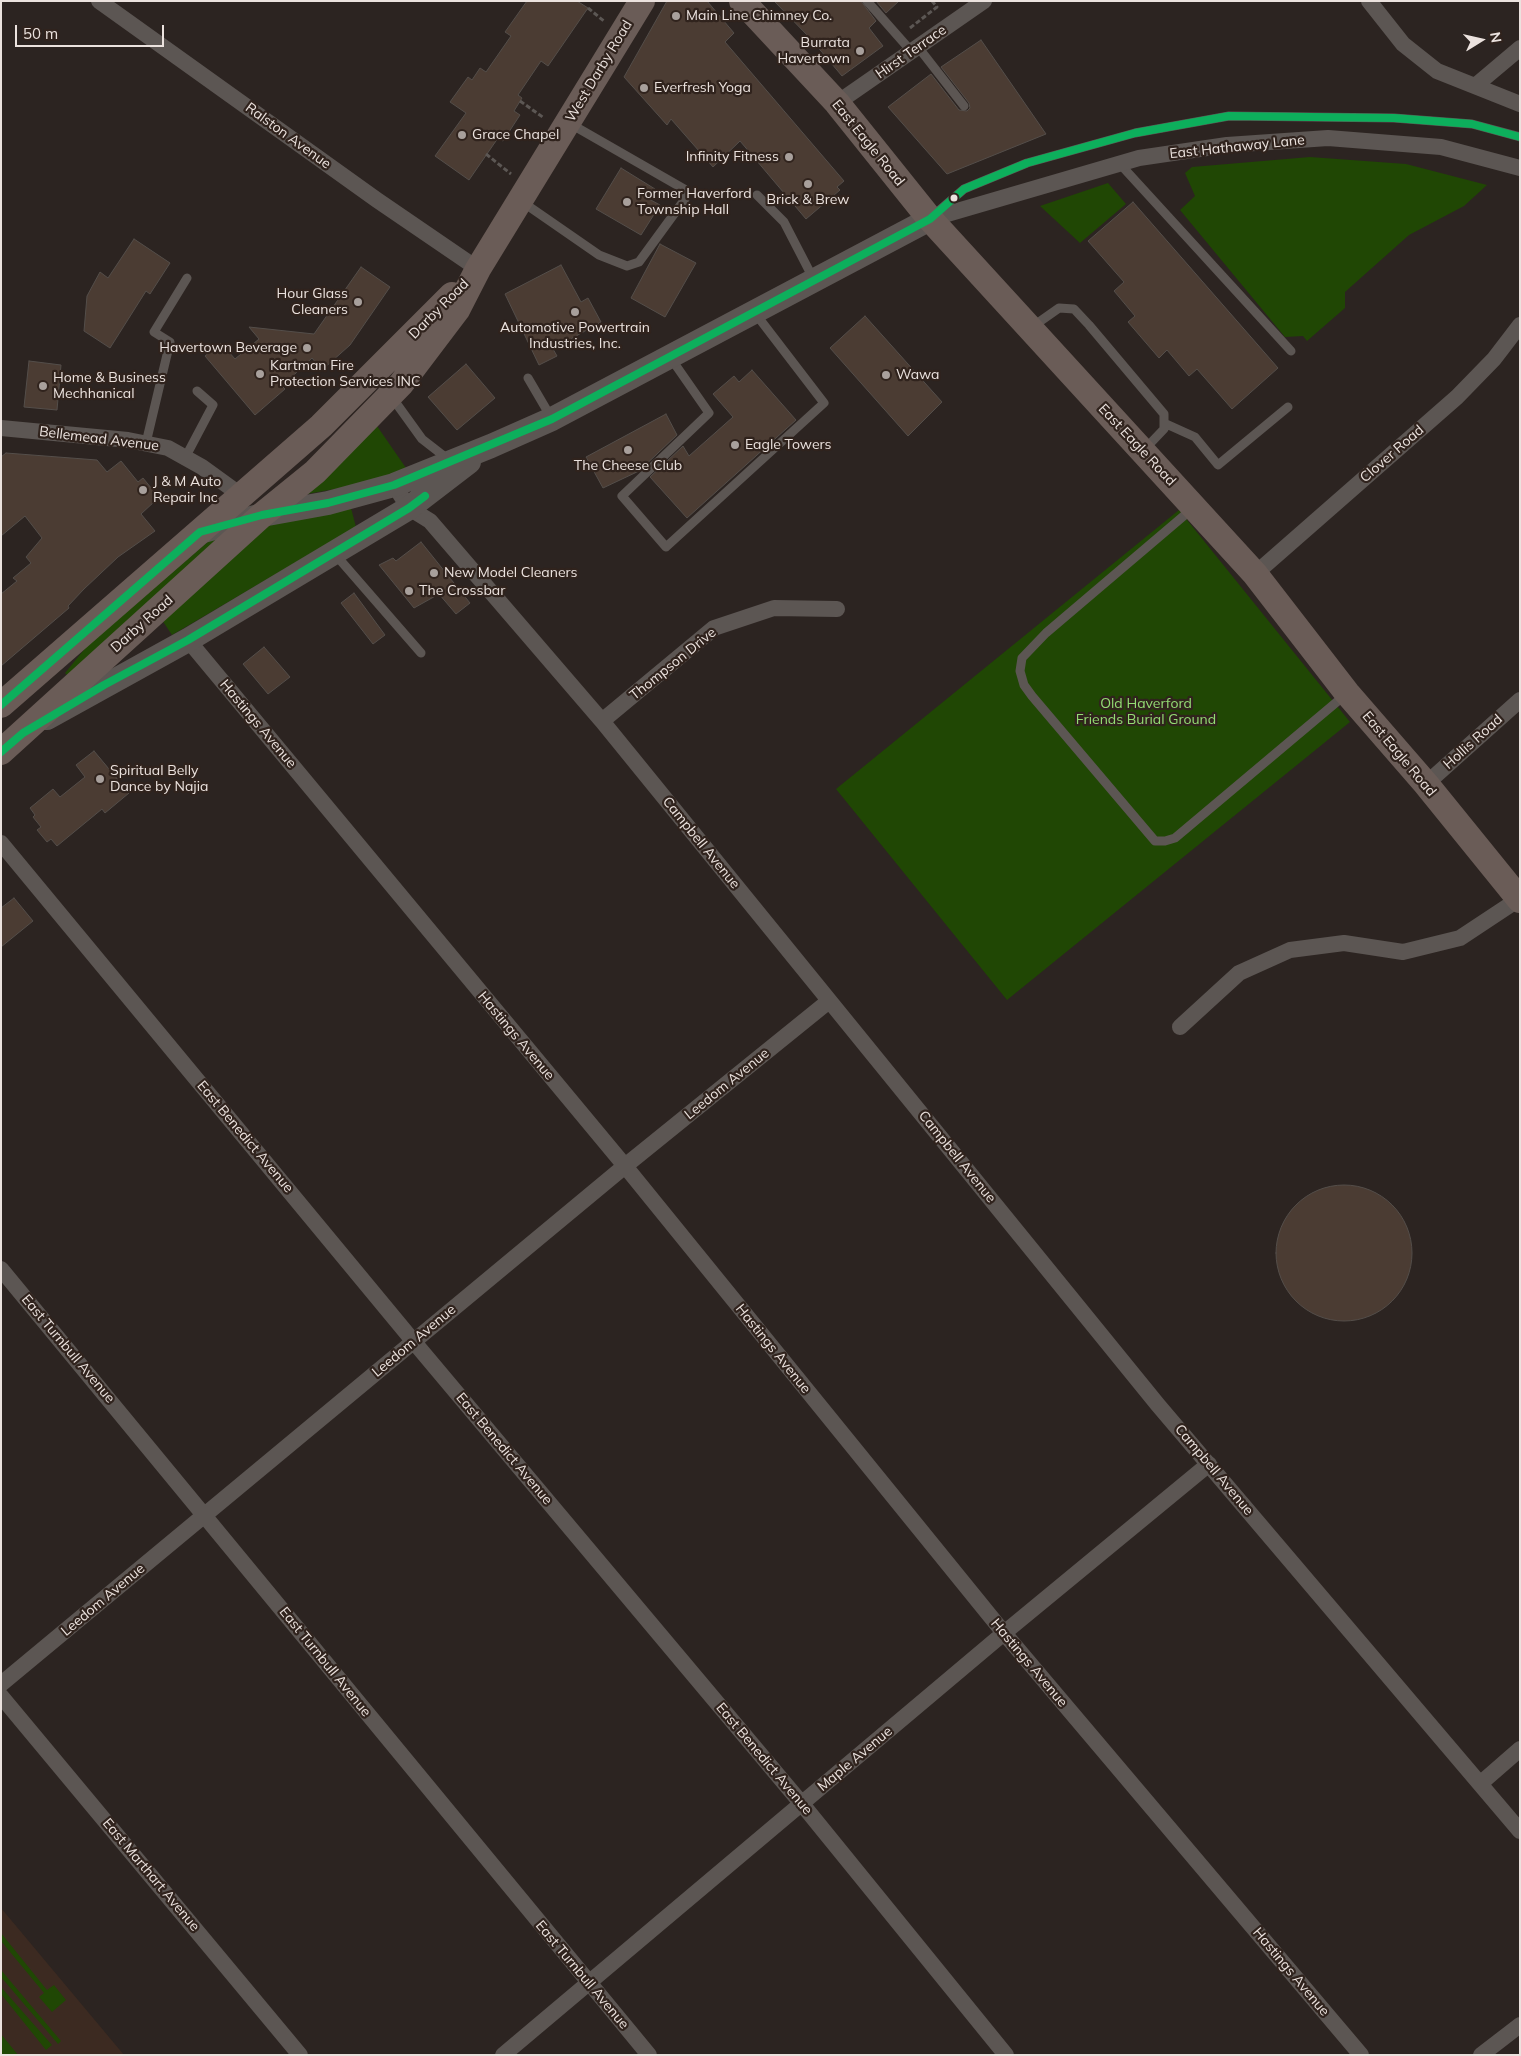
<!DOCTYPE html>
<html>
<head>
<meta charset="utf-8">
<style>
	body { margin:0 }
	#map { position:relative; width:1521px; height:2056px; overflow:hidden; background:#2c2421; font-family:Mulish,sans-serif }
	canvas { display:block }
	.frame { position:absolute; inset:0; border:2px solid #ebe2de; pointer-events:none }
	.north { position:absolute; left:1456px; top:15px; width:50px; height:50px; -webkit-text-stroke:4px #30231d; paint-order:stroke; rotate:80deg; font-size:14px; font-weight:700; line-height:20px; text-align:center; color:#ebe2de }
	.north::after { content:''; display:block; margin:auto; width:18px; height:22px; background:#ebe2de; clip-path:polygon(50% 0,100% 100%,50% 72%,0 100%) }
	.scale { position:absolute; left:15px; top:25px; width:149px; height:22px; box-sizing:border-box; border:2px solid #ebe2de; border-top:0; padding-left:6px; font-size:15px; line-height:18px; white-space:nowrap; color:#ebe2de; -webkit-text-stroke:4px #30231d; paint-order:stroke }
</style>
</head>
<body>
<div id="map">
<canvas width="1521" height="2056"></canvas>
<div class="frame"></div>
<div class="north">N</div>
<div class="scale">50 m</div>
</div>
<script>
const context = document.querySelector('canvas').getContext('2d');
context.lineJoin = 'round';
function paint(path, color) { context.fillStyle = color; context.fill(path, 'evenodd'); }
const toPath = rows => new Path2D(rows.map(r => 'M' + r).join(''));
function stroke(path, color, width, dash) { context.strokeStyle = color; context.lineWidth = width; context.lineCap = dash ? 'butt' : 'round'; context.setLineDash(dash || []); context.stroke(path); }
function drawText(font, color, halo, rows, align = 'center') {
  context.font = font + ' Mulish,sans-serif'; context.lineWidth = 4.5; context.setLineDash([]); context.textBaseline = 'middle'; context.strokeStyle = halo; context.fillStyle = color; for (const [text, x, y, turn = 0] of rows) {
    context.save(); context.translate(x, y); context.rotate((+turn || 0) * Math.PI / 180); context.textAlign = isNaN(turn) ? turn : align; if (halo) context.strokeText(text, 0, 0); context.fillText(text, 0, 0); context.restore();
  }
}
paint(toPath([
	[1,1908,124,2055,1,2055]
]), '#3c2a21');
paint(toPath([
	[1310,157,1406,164,1487,185,1464,206,1409,235,1345,292,1345,308,1307,341,1303,336,1285,337,1180,210,1195,196,1185,173,1192,167],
	[1108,183,1126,204,1080,243,1040,206],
	[377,426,406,468,374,482,307,494],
	[351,508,356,527,172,635,160,617,267,523],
	[1179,510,1350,722,1007,1000,836,789],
	[225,535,69,677,65,673,87,646,210,540],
	[1,1933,47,1990,54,1985,66,2000,52,2012,39,1997,44,1993,1,1941],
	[1,1970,61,2041,58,2044,1,1977],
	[1,1987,52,2045,46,2050,1,1994],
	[1,2034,18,2055,1,2055]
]), '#204704');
const building = toPath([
	[527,1,577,1,588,8,548,66,541,61,518,95,522,98,514,111,520,115,503,141,498,138,469,180,435,156,466,113,450,102,468,77,472,80,480,68,486,72,511,36,505,32,527,1],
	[667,1,707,1,734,33,725,42,844,181,837,187,840,190,806,219,740,141,713,167,671,119,667,125,624,77,667,1],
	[774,1,861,1,876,21,869,28,883,46,842,76,810,38,774,1],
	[876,1,899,1,886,13,876,1],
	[981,40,1046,134,947,174,888,107,931,74,959,110,967,111,970,108,969,103,941,67,981,40],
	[621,168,655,189,649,199,660,205,641,235,596,209,621,168],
	[1133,202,1278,368,1232,409,1197,369,1189,376,1167,350,1159,358,1128,322,1135,316,1114,291,1124,282,1088,241,1133,202],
	[134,239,170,263,150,294,146,291,110,348,84,331,87,296,100,272,108,278,134,239],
	[660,244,696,263,665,317,631,298,660,244],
	[561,265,581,302,588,298,601,322,553,349,557,356,539,365,505,294,561,265],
	[361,267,390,287,350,345,322,370,312,358,282,386,285,389,255,415,205,356,221,343,235,359,259,339,249,327,314,334,361,267],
	[865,316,942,402,908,436,830,348,865,316],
	[29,361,61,365,57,410,24,407,29,361],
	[466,364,495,398,457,430,428,397,466,364],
	[752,370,796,420,687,518,650,477,683,446,689,456,733,417,713,394,734,376,739,382,752,370],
	[666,414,677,435,639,471,603,488,586,457,666,414],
	[6,453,97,460,107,472,121,461,138,482,143,478,156,494,152,497,155,501,141,514,155,531,118,557,84,589,68,606,69,608,1,666,1,594,17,581,13,578,31,563,26,557,42,538,25,516,1,536,1,457,6,453],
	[421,542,470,603,456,614,439,594,414,608,379,565,393,558,396,561,421,542],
	[354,593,385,635,373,644,341,603,354,593],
	[264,647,290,677,268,694,243,664,264,647],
	[94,751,129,793,105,813,102,809,57,846,51,839,47,842,37,830,41,827,33,817,35,815,30,808,53,789,60,797,85,777,76,765,94,751],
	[14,898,33,921,1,947,1,908,14,898],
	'1276 1253a68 68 0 1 1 136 0a68 68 0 1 1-136 0Z'
]);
paint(building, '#4b3c33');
stroke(building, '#544e4a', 1);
stroke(toPath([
	[579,2,579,1],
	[588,8,605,22],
	[910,28,937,7,932,1],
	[520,101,544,118],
	[486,154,511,174]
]), '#5c5754', 3, [5, 2.5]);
stroke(toPath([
	[867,1,912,52],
	[918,47,964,106],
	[1120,164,1291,351],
	[757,195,784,222,814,280],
	[521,201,599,255,627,266,639,262,685,199,686,193,684,189,569,123],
	[934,215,964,189,1027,163,1135,133,1229,116,1394,118,1472,124,1520,137],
	[1032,327,1059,308,1074,309,1089,325,1164,414,1164,429,1144,450],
	[670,357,709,413,622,496,666,547,824,403,755,313],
	[528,378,552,419],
	[391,396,422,439,449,460],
	[1164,423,1195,437,1218,465,1288,407],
	[146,443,170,342,154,332,187,278],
	[185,458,213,405,197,391],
	[1193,508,1046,633,1022,658,1020,671,1024,685,1032,696,1155,841,1165,841,1175,838,1345,695],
	[334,553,421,653]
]), '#5c5653', 9);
stroke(toPath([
	[99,1,377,200,478,269],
	[1369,1,1403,44,1437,71,1520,104],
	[1475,86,1520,48],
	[837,103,984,1],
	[930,219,1139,158,1227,145,1328,138,1441,147,1520,168],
	[1,428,128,440,168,448,202,467,242,496],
	[394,485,409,508,430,521,602,721,1158,1405,1520,1831],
	[1255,574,1457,397,1494,359,1520,325],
	[188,640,625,1166,1004,1633,1361,2055],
	[602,721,714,628,774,608,837,609],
	[1426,784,1520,700],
	[1,843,414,1342,802,1804,1006,2055],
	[1180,1027,1239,973,1290,950,1344,943,1403,952,1460,938,1519,899],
	[1,1269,649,2055],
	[1,1684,625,1166,829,1001],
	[1,1696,300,2055],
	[1481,1783,1520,1749],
	[503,2055,1004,1633,1209,1464],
	[1481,2055,1520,2025]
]), '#5c5653', 16);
stroke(toPath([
	[200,532,262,515,328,503,394,485,491,446,552,419,930,219],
	[47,718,188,640,409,508,469,462]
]), '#5c5653', 24);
stroke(toPath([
	[742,1,837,103,930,219,1255,574,1347,693,1426,784,1520,900],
	[1,705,321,426,452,295],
	[1,752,262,515,315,472,401,384,457,310,478,269,642,1]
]), '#6a5c57', 26);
stroke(toPath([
	[1,705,200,532,262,515,328,503,394,485,552,419,930,219,964,189,1027,163,1135,133,1229,116,1394,118,1472,124,1520,137],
	[1,752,23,733,104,685,188,640,409,508,425,496]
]), '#0daf5c', 8);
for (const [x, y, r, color] of [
	[676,16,5,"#a8a09c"],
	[860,51,5,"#a8a09c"],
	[644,88,5,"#a8a09c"],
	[462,135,5,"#a8a09c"],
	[789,157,5,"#a8a09c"],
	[808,184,5,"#a8a09c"],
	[954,198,4.5,"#ebe2de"],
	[627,202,5,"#a8a09c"],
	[358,302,5,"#a8a09c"],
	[575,312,5,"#a8a09c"],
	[307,348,5,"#a8a09c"],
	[260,374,5,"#a8a09c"],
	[886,375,5,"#a8a09c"],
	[43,386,5,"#a8a09c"],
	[735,445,5,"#a8a09c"],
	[628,450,5,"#a8a09c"],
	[143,490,5,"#a8a09c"],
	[434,573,5,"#a8a09c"],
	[409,591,5,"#a8a09c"],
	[100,779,5,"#a8a09c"]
]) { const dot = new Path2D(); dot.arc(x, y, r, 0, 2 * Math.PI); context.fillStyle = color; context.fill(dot); stroke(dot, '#30231d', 2); }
drawText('14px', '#ebe2de', '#30231d', [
	["Main Line Chimney Co.",686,16],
	["Burrata",850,43,"right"],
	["Havertown",850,59,"right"],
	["Everfresh Yoga",654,88],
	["Grace Chapel",472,135],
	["Infinity Fitness",779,157,"right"],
	["Former Haverford",637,194],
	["Township Hall",637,210],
	["Brick & Brew",808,200,"center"],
	["Hour Glass",348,294,"right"],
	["Cleaners",348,310,"right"],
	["Automotive Powertrain",575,328,"center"],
	["Industries, Inc.",575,344,"center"],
	["Havertown Beverage",297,348,"right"],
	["Kartman Fire",270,366],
	["Protection Services INC",270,382],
	["Wawa",896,375],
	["Home & Business",53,378],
	["Mechhanical",53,394],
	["Eagle Towers",745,445],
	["The Cheese Club",628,466,"center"],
	["J & M Auto",153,482],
	["Repair Inc",153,498],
	["New Model Cleaners",444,573],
	["The Crossbar",419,591],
	["Spiritual Belly",110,771],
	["Dance by Najia",110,787]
], 'left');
drawText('14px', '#ebe2de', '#30231d', [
	["Hirst Terrace",911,52,-35],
	["West Darby Road",599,71,-59],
	["Ralston Avenue",288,136,36],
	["East Eagle Road",868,143,51],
	["East Hathaway Lane",1237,147,-6],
	["Darby Road",439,309,-45],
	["Bellemead Avenue",99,439,7],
	["East Eagle Road",1137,445,47],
	["Clover Road",1392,454,-41],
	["Darby Road",142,624,-42],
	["Thompson Drive",673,664,-39],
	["Hastings Avenue",258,724,50],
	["Hollis Road",1473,742,-42],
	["East Eagle Road",1399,754,50],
	["Campbell Avenue",701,843,51],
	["Hastings Avenue",516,1036,50],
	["Leedom Avenue",727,1084,-39],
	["East Benedict Avenue",245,1137,50],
	["Campbell Avenue",957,1157,51],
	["Leedom Avenue",414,1341,-40],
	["East Turnbull Avenue",68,1349,50],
	["Hastings Avenue",773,1349,51],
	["East Benedict Avenue",504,1449,50],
	["Campbell Avenue",1214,1470,50],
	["Leedom Avenue",103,1600,-40],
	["East Turnbull Avenue",325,1662,51],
	["Hastings Avenue",1029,1663,50],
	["East Benedict Avenue",764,1759,50],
	["Maple Avenue",855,1759,-40],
	["East Marthart Avenue",151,1875,50],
	["Hastings Avenue",1291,1972,50],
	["East Turnbull Avenue",582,1975,50]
]);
drawText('14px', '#94dc74', '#30231d', [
	["Old Haverford",1146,704],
	["Friends Burial Ground",1146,720]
]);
</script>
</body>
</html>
